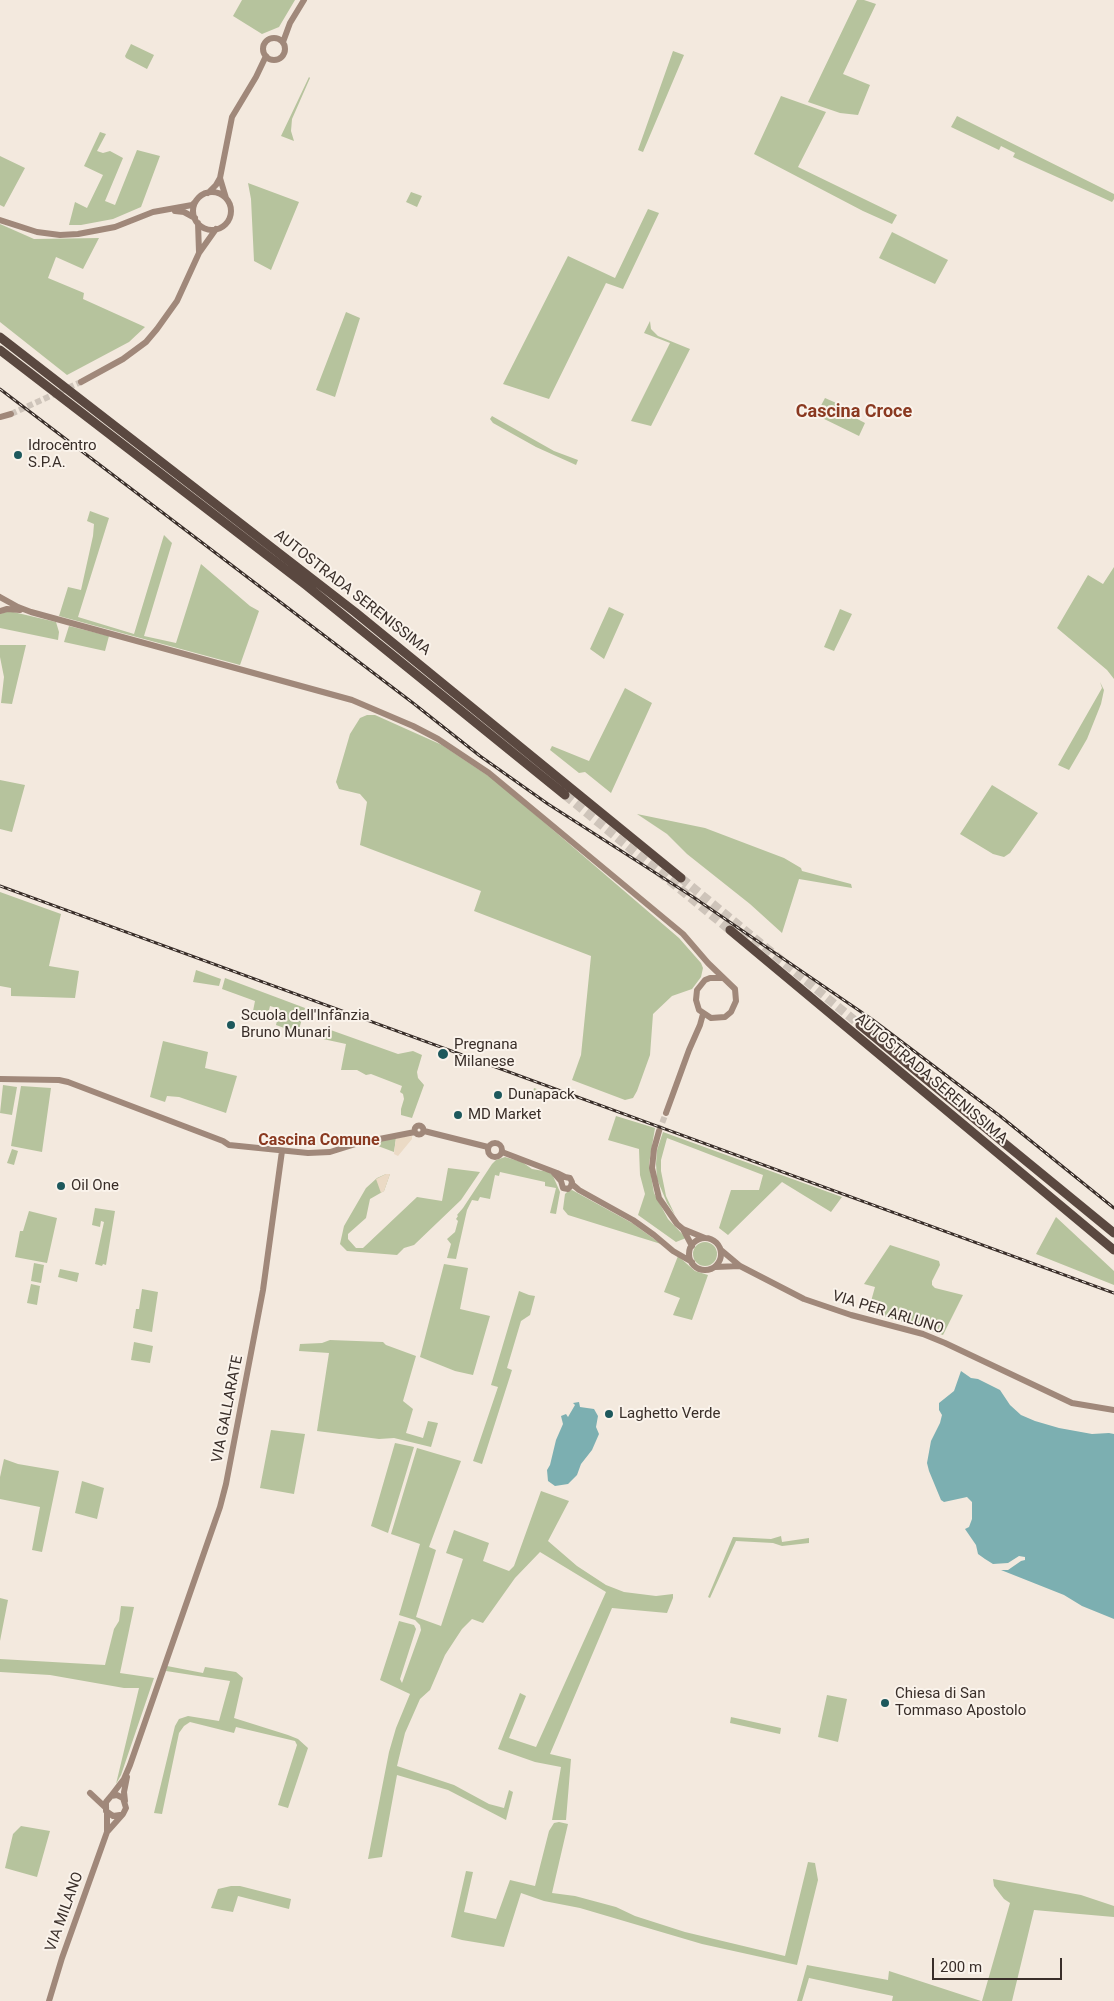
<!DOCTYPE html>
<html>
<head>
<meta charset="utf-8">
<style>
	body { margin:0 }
	#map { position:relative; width:1114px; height:2001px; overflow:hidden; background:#f3e9de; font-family:Roboto,sans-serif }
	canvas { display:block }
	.scale { position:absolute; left:932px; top:1958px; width:130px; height:22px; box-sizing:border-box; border:2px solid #392e29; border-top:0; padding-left:6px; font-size:15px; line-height:18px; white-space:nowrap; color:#392e29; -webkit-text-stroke:4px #faf3eb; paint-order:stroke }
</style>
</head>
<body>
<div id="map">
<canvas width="1114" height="2001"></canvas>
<div class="scale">200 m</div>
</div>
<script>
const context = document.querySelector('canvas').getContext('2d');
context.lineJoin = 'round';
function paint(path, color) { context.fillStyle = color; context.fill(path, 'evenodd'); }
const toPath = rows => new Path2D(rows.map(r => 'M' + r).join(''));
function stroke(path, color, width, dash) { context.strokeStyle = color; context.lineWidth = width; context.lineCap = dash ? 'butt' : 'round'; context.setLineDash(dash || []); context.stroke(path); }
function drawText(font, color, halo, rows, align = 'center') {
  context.font = font + ' Roboto,sans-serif'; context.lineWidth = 4; context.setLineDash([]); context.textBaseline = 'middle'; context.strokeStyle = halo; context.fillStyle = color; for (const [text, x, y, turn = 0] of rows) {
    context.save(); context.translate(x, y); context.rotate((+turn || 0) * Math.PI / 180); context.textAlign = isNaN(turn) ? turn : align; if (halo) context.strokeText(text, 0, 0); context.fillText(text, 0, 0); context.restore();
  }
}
paint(toPath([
	[242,0,295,0,279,27,262,34,233,16],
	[857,0,864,0,876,4,843,74,870,85,858,115,840,113,808,102],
	[131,44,154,55,147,69,126,58,125,56],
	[673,51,684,55,643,152,638,150],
	[309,77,310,78,292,119,291,131,294,141,281,136],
	[781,96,826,112,798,167,897,215,892,224,863,211,754,154],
	[957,116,1114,194,1114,199,1112,202,1013,157,1015,153,1001,146,999,150,951,127],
	[100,132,106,134,97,151,103,153,110,151,123,158,105,201,115,205,137,150,160,156,141,207,113,219,81,225,69,225,75,202,87,208,103,175,84,166],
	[0,156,25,168,4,207,0,205],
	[248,183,299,202,271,270,254,261,251,199],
	[411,192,422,196,417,207,406,202],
	[648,209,659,213,623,289,606,283,549,399,503,384,568,256,615,278],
	[0,224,34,239,99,238,83,269,56,257,48,278,84,293,83,299,145,327,129,342,67,375,0,322],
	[892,232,948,260,935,284,879,258],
	[346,312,360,318,335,397,316,390],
	[650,321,651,329,658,336,690,349,651,426,631,421,670,343,644,333],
	[825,398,843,406,838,415,840,417,844,417,846,413,865,423,859,436,816,415],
	[492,416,554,451,578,460,576,465,536,447,493,423,490,419],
	[90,511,109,518,78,617,134,634,164,535,172,543,144,636,176,643,201,564,250,606,259,611,240,665,59,616,68,587,81,590,93,536,94,524,87,521],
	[1114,567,1114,679,1107,670,1057,628,1088,575,1103,584],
	[609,607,624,614,604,659,590,649],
	[840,609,852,614,834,651,824,647],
	[9,611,56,622,59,632,58,640,0,628,0,614],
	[69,626,109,636,105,651,64,642],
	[0,645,26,645,12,704,1,703,4,677,0,657],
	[1100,682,1104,690,1101,704,1087,739,1069,770,1058,765,1102,688],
	[625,688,652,703,611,793,585,772,579,773,550,750,552,746,589,761],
	[367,715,375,715,442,745,496,781,679,938,701,963,703,968,701,977,692,989,672,996,653,1014,650,1055,637,1091,633,1098,625,1100,572,1080,581,1055,591,956,474,911,481,891,360,845,367,802,360,794,339,789,336,782,350,734,360,718],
	[0,780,25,785,12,832,0,829],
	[992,785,1038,813,1010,853,1004,857,993,854,960,834],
	[637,814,705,828,784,858,801,868,802,871,851,884,852,888,799,879,782,933,750,904,687,854,667,834],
	[0,892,61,914,49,966,79,971,75,998,11,996,11,988,0,986],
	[196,970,221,979,219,986,193,982],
	[225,978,305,1008,298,1033,276,1025,280,1009,270,1006,266,1022,252,1016,255,1001,222,989],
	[325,1028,398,1054,413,1051,422,1055,417,1072,418,1078,424,1085,412,1118,401,1115,401,1109,404,1099,403,1094,400,1092,402,1086,371,1074,366,1075,357,1070,341,1070,346,1044,323,1039],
	[163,1041,208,1052,205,1068,237,1076,226,1113,179,1097,167,1096,165,1102,150,1097],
	[3,1085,17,1087,12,1115,0,1113],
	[21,1086,51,1088,42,1152,11,1146],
	[534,1088,558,1097,556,1100,533,1092],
	[616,1116,655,1128,649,1164,654,1193,668,1219,686,1238,676,1242,638,1215,645,1194,640,1175,639,1149,608,1140],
	[663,1132,842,1197,831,1212,782,1182,728,1235,719,1228,731,1190,759,1190,763,1175,667,1138,661,1160,661,1171,666,1196,675,1215,667,1203,657,1179,656,1164,657,1150],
	[396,1138,394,1152,370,1143],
	[12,1149,18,1151,14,1165,7,1163],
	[505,1157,522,1162,532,1169,549,1172,553,1176,560,1192,556,1214,550,1213,556,1188,545,1186,545,1182,500,1172,499,1176,495,1175,490,1199,480,1197,478,1201,472,1200,467,1210,456,1259,447,1258,451,1244,447,1239,455,1232,458,1221,456,1219,458,1216,457,1215,463,1208,492,1164,496,1160],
	[448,1168,480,1172,461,1200,414,1245,404,1248,397,1255,347,1251,340,1244,344,1226,366,1188,377,1178,386,1174,390,1174,384,1191,370,1199,366,1218,348,1234,348,1239,356,1248,363,1248,417,1197,442,1201],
	[572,1190,632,1223,661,1244,568,1215,563,1209,565,1194,568,1191],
	[95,1208,115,1211,106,1265,103,1264,102,1266,95,1264,104,1222,101,1221,100,1227,92,1225],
	[29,1211,57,1218,47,1263,15,1257,20,1231,23,1231],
	[1056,1217,1114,1271,1114,1285,1036,1254],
	'693 1254a12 12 0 1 1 24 0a12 12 0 1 1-24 0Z',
	[890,1245,939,1261,940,1265,932,1281,932,1285,935,1288,963,1295,943,1335,918,1326,868,1312,875,1287,864,1284],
	[678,1256,695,1271,708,1275,692,1320,673,1315,680,1298,664,1292],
	[34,1263,44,1265,41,1283,31,1281],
	[444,1264,468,1268,460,1309,490,1316,473,1375,455,1371,420,1357],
	[60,1269,79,1273,77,1282,58,1277],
	[31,1284,40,1286,37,1305,27,1303],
	[142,1289,158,1292,152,1332,133,1328,136,1309,139,1309],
	[519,1291,529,1295,535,1296,530,1315,521,1321,507,1368,512,1370,482,1464,473,1461,498,1387,491,1385],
	[330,1340,383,1342,386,1345,416,1356,403,1401,413,1409,406,1433,423,1438,428,1421,438,1423,431,1447,394,1438,379,1439,317,1431,329,1353,299,1351,300,1344,322,1343],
	[134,1342,153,1346,150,1363,131,1360],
	[271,1430,305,1434,294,1494,260,1488],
	[395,1443,414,1447,388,1533,371,1526],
	[417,1448,461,1461,429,1547,436,1550,416,1617,441,1626,463,1559,446,1553,454,1530,489,1543,483,1561,509,1571,514,1566,541,1491,569,1501,548,1541,577,1566,606,1585,624,1592,656,1596,673,1594,673,1598,667,1613,612,1608,550,1754,571,1759,566,1820,552,1820,561,1767,535,1762,498,1749,520,1693,526,1696,509,1738,536,1747,606,1592,540,1552,515,1578,483,1623,472,1619,462,1629,445,1655,430,1690,420,1699,405,1733,397,1766,454,1785,489,1804,504,1808,509,1790,513,1792,506,1820,448,1790,397,1775,382,1857,368,1859,389,1752,396,1728,410,1694,380,1680,399,1621,414,1625,416,1629,400,1679,402,1683,421,1630,420,1625,415,1620,399,1615,420,1544,391,1534],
	[4,1459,18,1464,59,1471,42,1552,32,1550,40,1507,0,1499,0,1477],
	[82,1481,104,1488,97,1519,75,1513],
	[781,1536,782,1542,809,1538,809,1543,782,1546,773,1543,736,1541,710,1598,708,1597,733,1537,771,1539],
	[0,1598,8,1600,0,1641],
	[121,1606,134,1607,120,1673,154,1678,121,1775,116,1784,139,1688,124,1688,50,1675,0,1672,0,1659,105,1665,114,1629,119,1621],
	[167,1666,203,1673,205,1667,236,1672,243,1678,234,1718,288,1735,298,1739,308,1748,288,1808,278,1805,297,1745,295,1741,236,1727,234,1733,190,1722,184,1726,179,1733,162,1814,154,1813,175,1726,179,1719,188,1716,219,1721,230,1681,166,1671],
	[827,1695,847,1699,838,1742,818,1737],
	[731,1717,781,1728,780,1734,730,1723],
	[559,1822,568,1824,552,1893,575,1896,616,1907,635,1916,685,1932,785,1956,808,1862,815,1863,818,1880,797,1965,702,1944,580,1908,544,1901,521,1893,504,1947,462,1940,451,1937,466,1871,473,1872,464,1912,496,1919,510,1880,535,1886,549,1831,554,1823],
	[21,1826,50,1831,37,1877,5,1868,13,1834],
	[993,1879,1081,1895,1114,1906,1114,1917,1034,1910,1012,2001,982,2001,1010,1903,1004,1899,994,1886],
	[231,1886,240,1886,291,1899,289,1909,238,1896,233,1912,211,1908,218,1889],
	[807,1965,888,1980,889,1971,981,2001,892,2001,893,1996,809,1978,802,2001,797,2001]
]), '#b6c39d');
paint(toPath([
	[412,1136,412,1139,398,1156,394,1154,396,1138],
	[386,1174,390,1174,384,1191,381,1193,376,1179]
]), '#ebdac5');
paint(toPath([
	[961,1371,971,1378,978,1379,1000,1390,1010,1405,1021,1415,1035,1421,1059,1428,1092,1434,1109,1433,1114,1434,1114,1619,1082,1606,1064,1595,1001,1570,1008,1570,1021,1561,1025,1560,1025,1557,1019,1556,1008,1563,993,1564,985,1559,978,1554,976,1545,965,1529,969,1527,972,1519,972,1502,967,1497,944,1502,941,1500,929,1471,927,1463,931,1441,940,1423,942,1415,939,1410,939,1403,954,1391],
	[579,1402,580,1407,594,1409,598,1416,596,1427,599,1434,592,1450,581,1464,577,1475,568,1484,555,1486,548,1481,547,1470,550,1465,556,1440,563,1424,561,1416,566,1414,568,1417,575,1405,573,1403]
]), '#7cafb1');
stroke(toPath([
	[11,414,81,382],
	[659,1131,666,1113]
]), '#cec4ba', 6, [6, 3]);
stroke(toPath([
	[565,795,730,930],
	[681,878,860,1025]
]), '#cec4ba', 9, [9, 4.5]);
stroke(toPath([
	'263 49a11 11 0 1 1 22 0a11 11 0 1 1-22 0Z',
	[283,42,290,23,304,0],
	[220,178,226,198],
	'193 211a19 19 0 1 1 38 0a19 19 0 1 1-38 0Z',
	[208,193,216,185,220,178,232,117,256,77,266,56],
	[175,211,184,212,195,218],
	[0,220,37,232,60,235,78,234,115,227,153,212,192,205,196,201],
	[198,223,199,252],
	[81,382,123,359,146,342,157,329,177,301,199,253,216,229],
	[0,417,11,414],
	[0,597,18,607,31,612,352,700,413,726,438,739,489,773,683,934,708,963,735,989,736,1001,731,1012,725,1017,711,1018,699,1010,696,1000,697,990,705,980,710,978,722,978],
	[0,611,7,609,20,610],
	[0,1079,59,1080,68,1082,223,1141,229,1145,308,1153,330,1152,359,1143,415,1132],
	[666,1113,689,1050,700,1025,703,1014],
	'414.5 1130a4.5 4.5 0 1 1 9 0a4.5 4.5 0 1 1-9 0Z',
	[424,1131,488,1147],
	[659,1131,654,1149,652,1168,659,1198,677,1224,683,1229,705,1238],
	'488 1150a7 7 0 1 1 14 0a7 7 0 1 1-14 0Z',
	[502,1152,557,1173,565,1177,570,1178,572,1182,571,1186,568,1189,563,1188,561,1181,553,1172],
	[572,1184,579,1190,633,1220,654,1235,673,1251,692,1262],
	[683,1229,692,1246],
	'689 1254a16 16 0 1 1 32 0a16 16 0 1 1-32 0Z',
	[721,1250,740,1266,804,1299,851,1315,923,1334,945,1343,1072,1403,1114,1410],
	[715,1267,740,1266],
	[90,1793,106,1808],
	[111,1796,124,1779,130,1765,220,1507,226,1484,263,1290,282,1151],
	[125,1801,124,1792,127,1777],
	[107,1832,107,1812],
	[49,2001,62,1958,107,1832,123,1814,126,1808,123,1798,117,1795,111,1796,106,1802,106,1811,113,1816,120,1815]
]), '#a0887a', 6);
stroke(toPath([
	[0,337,355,612,681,878],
	[0,350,307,586,565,795],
	[730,930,1114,1250],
	[860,1025,1114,1233]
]), '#5a4840', 9);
const rail = toPath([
	[0,389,413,703,480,756,548,804,693,897,873,1020,1000,1116,1114,1208],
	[0,886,1114,1293]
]);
stroke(rail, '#392e29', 3);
stroke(rail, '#faf3eb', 1, [4]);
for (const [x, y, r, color] of [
	[18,455,5,"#1d585c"],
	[231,1025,5,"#1d585c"],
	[443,1054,6,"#1d585c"],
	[498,1095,5,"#1d585c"],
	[458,1115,5,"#1d585c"],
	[61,1186,5,"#1d585c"],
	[609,1414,5,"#1d585c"],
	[885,1703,5,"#1d585c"]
]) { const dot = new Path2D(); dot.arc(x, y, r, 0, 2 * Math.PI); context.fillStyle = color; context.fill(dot); stroke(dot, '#faf3eb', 2); }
drawText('15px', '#392e29', '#faf3eb', [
	["Idrocentro",28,446],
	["S.P.A.",28,463],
	["Scuola dell'Infanzia",241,1016],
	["Bruno Munari",241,1033],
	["Pregnana",454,1045],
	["Milanese",454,1062],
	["Dunapack",508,1095],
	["MD Market",468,1115],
	["Oil One",71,1186],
	["Laghetto Verde",619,1414],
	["Chiesa di San",895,1694],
	["Tommaso Apostolo",895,1711]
], 'left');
drawText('15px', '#392e29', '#faf3eb', [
	["AUTOSTRADA SERENISSIMA",352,593,38],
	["AUTOSTRADA SERENISSIMA",931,1079,40],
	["VIA PER ARLUNO",888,1313,17],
	["VIA GALLARATE",228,1409,-79],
	["VIA MILANO",65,1912,-70]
]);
drawText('bold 16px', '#8a3920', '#faf3eb', [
	["Cascina Comune",319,1141]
]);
drawText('bold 18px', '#8a3920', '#faf3eb', [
	["Cascina Croce",854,412]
]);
</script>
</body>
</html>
